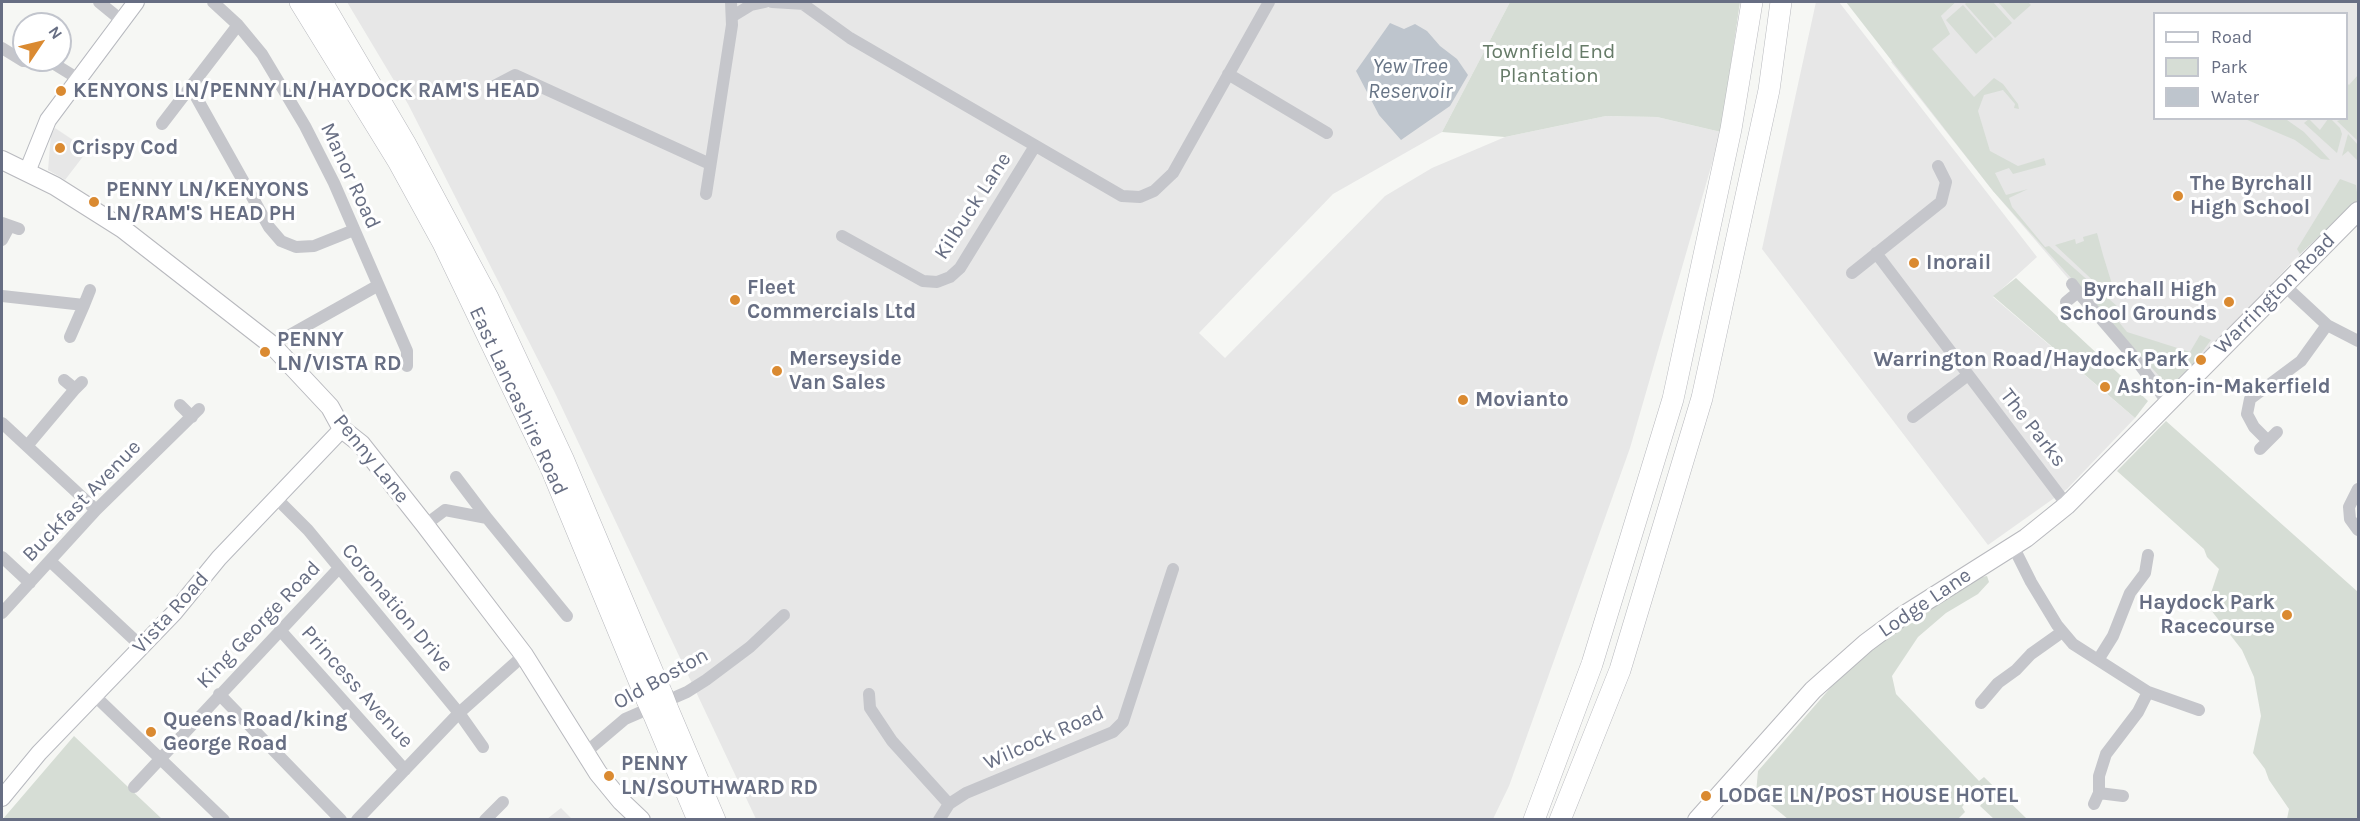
<!DOCTYPE html>
<html>
<head>
<meta charset="utf-8">
<style>
	body { margin:0 }
	#map { position:relative; width:2360px; height:821px; overflow:hidden; background:#f6f7f4; font-family:Karla,sans-serif }
	canvas { display:block }
	.frame { position:absolute; inset:0; border:3px solid #676e83; pointer-events:none }
	.legend { position:absolute; left:2153px; top:12px; width:195px; height:108px; box-sizing:border-box; background:#fff; border:2px solid #c2c5cd; margin:0; padding:8px 10px; list-style:none; font-size:18px; color:#676e83 }
	.legend li { display:flex; align-items:center; gap:12px; height:30px }
	.legend b { width:30px; border:2px solid #c2c5cd }
	.north { position:absolute; left:12px; top:12px; width:60px; height:60px; box-sizing:border-box; background:#fff; border:2px solid #c2c5cd; border-radius:50%; rotate:55deg; font-size:16px; font-weight:700; line-height:24px; text-align:center; color:#676e83 }
	.north::after { content:''; display:block; margin:auto; width:21px; height:27px; background:#da8a31; clip-path:polygon(50% 0,100% 100%,50% 72%,0 100%) }
</style>
</head>
<body>
<div id="map">
<canvas width="2360" height="821"></canvas>
<div class="frame"></div>
<ul class="legend">
<li><b style="height:8px;background:#fff"></b>Road</li>
<li><b style="height:16px;background:#d6ddd5"></b>Park</li>
<li><b style="height:16px;background:#bec5cd"></b>Water</li>
</ul>
<div class="north">N</div>
</div>
<script>
const context = document.querySelector('canvas').getContext('2d');
context.lineJoin = 'round';
function paint(path, color) { context.fillStyle = color; context.fill(path, 'evenodd'); }
const toPath = rows => new Path2D(rows.map(r => 'M' + r).join(''));
function stroke(path, color, width, dash) { context.strokeStyle = color; context.lineWidth = width; context.lineCap = dash ? 'butt' : 'round'; context.setLineDash(dash || []); context.stroke(path); }
function drawText(font, color, halo, rows, align = 'center') {
  context.font = font + ' Karla,sans-serif'; context.lineWidth = 6; context.setLineDash([]); context.textBaseline = 'middle'; context.strokeStyle = halo; context.fillStyle = color; for (const [text, x, y, turn = 0] of rows) {
    context.save(); context.translate(x, y); context.rotate((+turn || 0) * Math.PI / 180); context.textAlign = isNaN(turn) ? turn : align; if (halo) context.strokeText(text, 0, 0); context.fillText(text, 0, 0); context.restore();
  }
}
paint(toPath([
	[347,2,1510,2,1442,132,1333,194,1199,333,1225,358,1385,196,1432,168,1505,137,1606,116,1657,117,1721,132,1630,448,1509,786,1493,819,756,819,555,393,408,104],
	[1816,2,1839,2,2037,257,1993,297,2135,418,2067,489,1988,545,1762,249],
	[1956,2,2358,2,2358,200,2294,260,2225,334,2165,391,1993,191,1891,62],
	[2154,14,2346,14,2346,118,2154,118],
	[55,128,88,150,65,180,48,170,51,134],
	[561,808,572,819,547,819]
]), '#e7e7e7');
paint(toPath([
	[1510,2,1740,2,1721,132,1657,117,1606,116,1505,137,1442,132],
	[1846,2,1956,2,1941,16,1950,34,1932,49,1974,97,1994,78,2003,84,2018,104,2019,109,2014,108,2015,104,2003,90,1984,95,1978,111,1990,151,2018,166,2044,158,2046,165,2013,174,2009,168,1995,173,2006,195,2028,189,2009,198,2012,207,2045,247,2049,246,2118,307,2114,316,2127,332,2190,352,2200,335,2211,340,2194,363,2169,387,1993,191],
	[1967,2,1993,2,2012,23,1995,38,1965,4],
	[1998,2,2028,2,2031,5,2014,20],
	[1963,5,1993,39,1976,54,1946,20],
	[2358,75,2358,141,2337,121,2346,118,2347,83,2349,85],
	[2245,119,2287,120,2304,132,2330,160,2321,159,2295,140],
	[2309,119,2320,130,2328,119,2331,119,2340,128,2342,134,2337,153,2304,123],
	[2348,134,2358,145,2358,161,2348,151,2342,156],
	[2340,179,2356,185,2358,200,2300,254,2297,249],
	[2097,233,2103,255,2116,297,2101,288,2055,245,2075,239,2076,244,2084,241,2083,237],
	[2016,278,2148,401,2135,418,1993,296],
	[2166,421,2358,592,2358,819,2287,819,2289,809,2269,780,2265,769,2253,753,2261,716,2254,677,2242,650,2207,605,2219,569,2207,557,2204,549,2117,471],
	[1987,576,1989,582,1978,594,1946,613,1918,637,1892,676,1896,694,1979,781,1984,777,2027,819,1994,819,1980,806,1987,797,1978,788,1962,807,1965,812,1957,820,1788,819,1756,793,1758,771,1852,663,1965,580],
	[74,736,162,819,2,820]
]), '#d6ddd5');
paint(toPath([
	[1390,23,1404,29,1415,24,1427,31,1440,46,1457,59,1468,75,1450,106,1401,140,1379,115,1356,71]
]), '#bec5cd');
const secondary = toPath([
	[27,172,48,120,136,2],
	[2,798,39,753,174,613,219,558,342,429]
]);
const primary = toPath([
	[2,160,55,186,123,229,272,345,330,407,342,429,361,444,425,525,524,655,598,773,621,801,641,820],
	[1697,820,1813,690,1866,643,1901,617,2026,538,2067,505,2358,211]
]);
const highway = toPath([
	[300,2,398,161,443,243,551,468,647,700],
	[322,2,405,143,488,298,564,461,662,694],
	[667,707,715,820],
	[653,713,698,820],
	[1534,820,1592,664,1673,399,1731,129,1752,2],
	[1560,820,1620,670,1702,398,1769,90,1781,2]
]);
stroke(secondary, '#b7b9bf', 18);
stroke(primary, '#b8b9be', 20);
stroke(highway, '#b7b8bd', 22);
stroke(toPath([
	[99,2,121,20],
	[213,2,238,25,262,54,305,126,334,183,407,351,407,366],
	[772,2,805,4],
	[800,2,850,38,1122,196,1140,197,1154,191,1173,173,1269,2],
	[733,16,751,5,765,2],
	[2,48,23,61,51,62,77,78],
	[1228,74,1327,133],
	[190,86,269,227,281,241,296,247,314,246,354,230],
	[494,86,515,75,710,164],
	[162,124,238,25],
	[706,194,732,25,731,2],
	[2,223,19,229],
	[842,236,923,281,937,282,950,277,960,268,1035,146],
	[2,240,9,227],
	[1876,253,2067,505],
	[1852,273,1941,202,1946,182,1938,166],
	[2284,285,2327,325,2358,341],
	[2078,292,2134,357,2168,403],
	[2,296,84,305,70,337],
	[2066,302,2078,292,2072,284],
	[84,305,90,290],
	[272,345,377,286],
	[64,380,75,389,82,382],
	[180,405,192,417],
	[1913,417,1968,375],
	[2,423,96,510],
	[2268,441,2254,427,2247,414,2250,399,2301,361,2327,325],
	[27,446,75,389],
	[2260,449,2277,432],
	[2358,489,2349,507,2350,519,2358,530],
	[276,498,308,530,459,713,483,747],
	[487,518,567,616],
	[425,525,445,510,487,518,456,477],
	[2013,546,2031,582,2057,625,2073,644,2148,692,2199,710],
	[2,557,30,583],
	[50,561,141,646],
	[2,613,96,510,199,409],
	[280,630,405,770],
	[2098,660,2113,636,2130,593,2145,573,2148,555],
	[219,694,341,820],
	[869,694,870,708,892,741,949,804],
	[95,696,224,820],
	[1981,703,1998,683,2016,670,2031,654,2062,632],
	[585,753,625,719,687,692,706,680,750,647,784,615],
	[134,787,339,568],
	[2099,793,2123,796],
	[2094,804,2099,793,2099,776,2106,754,2138,712,2148,692],
	[357,820,459,713,524,655],
	[485,820,503,802],
	[939,820,949,804,966,793,1113,732,1123,722,1173,569]
]), '#c5c6cb', 12);
stroke(secondary, '#fff', 16);
stroke(primary, '#fff', 18);
stroke(highway, '#fff', 21);
const highwayBridge = toPath([
	[662,694,667,707],
	[647,700,653,713]
]);
stroke(highwayBridge, '#b7b8bd', 22, []);
stroke(highwayBridge, '#fff', 21);
for (const [x, y, r, color] of [
	[61,91,6,"#da8a31"],
	[60,148,6,"#da8a31"],
	[2178,196,6,"#da8a31"],
	[94,202,6,"#da8a31"],
	[1914,263,6,"#da8a31"],
	[735,300,6,"#da8a31"],
	[2229,302,6,"#da8a31"],
	[265,352,6,"#da8a31"],
	[2201,360,6,"#da8a31"],
	[777,371,6,"#da8a31"],
	[2105,387,6,"#da8a31"],
	[1463,400,6,"#da8a31"],
	[2287,615,6,"#da8a31"],
	[151,732,6,"#da8a31"],
	[609,776,6,"#da8a31"],
	[1706,796,6,"#da8a31"]
]) { const dot = new Path2D(); dot.arc(x, y, r, 0, 2 * Math.PI); context.fillStyle = color; context.fill(dot); stroke(dot, '#fff', 2); }
drawText('21px', '#667b68', '#fff', [
	["Townfield End",1549,52],
	["Plantation",1549,76]
]);
drawText('bold 21px', '#676e83', '#fff', [
	["KENYONS LN/PENNY LN/HAYDOCK RAM'S HEAD",73,91],
	["Crispy Cod",72,148],
	["The Byrchall",2190,184],
	["High School",2190,208],
	["PENNY LN/KENYONS",106,190],
	["LN/RAM'S HEAD PH",106,214],
	["Inorail",1926,263],
	["Fleet",747,288],
	["Commercials Ltd",747,312],
	["Byrchall High",2217,290,"right"],
	["School Grounds",2217,314,"right"],
	["PENNY",277,340],
	["LN/VISTA RD",277,364],
	["Merseyside",789,359],
	["Van Sales",789,383],
	["Warrington Road/Haydock Park",2189,360,"right"],
	["Ashton-in-Makerfield",2117,387],
	["Movianto",1475,400],
	["Haydock Park",2275,603,"right"],
	["Racecourse",2275,627,"right"],
	["Queens Road/king",163,720],
	["George Road",163,744],
	["PENNY",621,764],
	["LN/SOUTHWARD RD",621,788],
	["LODGE LN/POST HOUSE HOTEL",1718,796]
], 'left');
drawText('21px', '#676e83', '#fff', [
	["Manor Road",350,176,65],
	["Kilbuck Lane",973,206,-57],
	["Warrington Road",2275,294,-45],
	["East Lancashire Road",518,401,65],
	["The Parks",2033,428,52],
	["Penny Lane",371,459,51],
	["Buckfast Avenue",82,501,-46],
	["Lodge Lane",1925,603,-34],
	["Coronation Drive",397,608,50],
	["Vista Road",171,613,-48],
	["King George Road",259,625,-46],
	["Old Boston",661,679,-29],
	["Princess Avenue",357,687,48],
	["Wilcock Road",1044,738,-24]
]);
drawText('italic 22px', '#687586', '#fff', [
	["Yew Tree",1410,67],
	["Reservoir",1410,92]
]);
</script>
</body>
</html>
